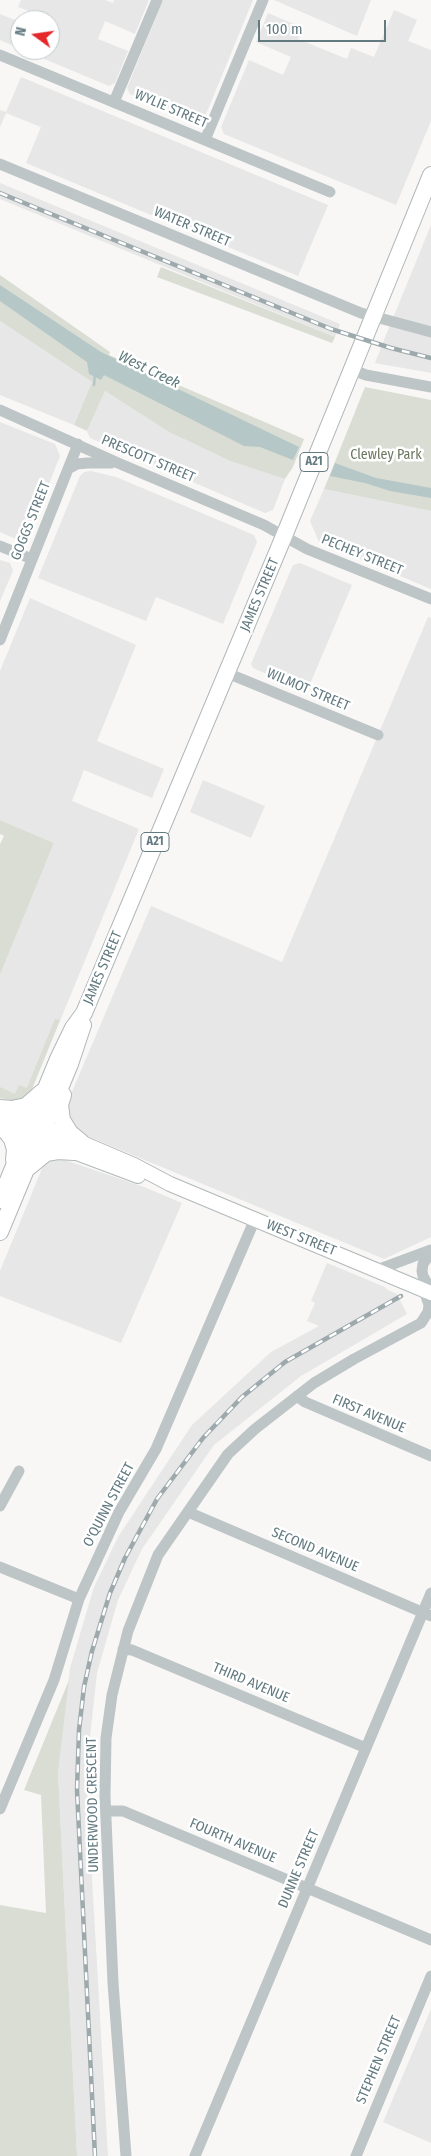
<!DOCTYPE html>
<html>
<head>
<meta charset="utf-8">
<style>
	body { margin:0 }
	#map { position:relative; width:431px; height:2156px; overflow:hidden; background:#f8f7f5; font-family:"Fira Sans Condensed",sans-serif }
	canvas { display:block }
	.north { position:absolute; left:10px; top:10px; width:50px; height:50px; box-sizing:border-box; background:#fff; border:1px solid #c0cacc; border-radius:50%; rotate:284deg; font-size:14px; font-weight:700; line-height:20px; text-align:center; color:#627a80 }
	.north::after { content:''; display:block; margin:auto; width:18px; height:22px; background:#e5282a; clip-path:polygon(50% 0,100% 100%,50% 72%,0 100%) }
	.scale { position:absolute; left:258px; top:20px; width:128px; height:22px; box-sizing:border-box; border:2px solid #627a80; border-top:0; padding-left:6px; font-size:15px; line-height:18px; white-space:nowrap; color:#627a80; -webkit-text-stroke:4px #fff; paint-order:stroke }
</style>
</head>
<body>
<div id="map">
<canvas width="431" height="2156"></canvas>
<div class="north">N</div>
<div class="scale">100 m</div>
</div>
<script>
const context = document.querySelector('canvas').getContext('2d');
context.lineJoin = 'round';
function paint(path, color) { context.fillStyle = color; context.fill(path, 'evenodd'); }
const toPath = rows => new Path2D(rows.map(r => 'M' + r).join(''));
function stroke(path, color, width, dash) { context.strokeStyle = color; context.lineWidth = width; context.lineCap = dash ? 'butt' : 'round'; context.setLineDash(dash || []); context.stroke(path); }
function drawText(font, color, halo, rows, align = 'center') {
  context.font = font + ' "Fira Sans Condensed",sans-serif'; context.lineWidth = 5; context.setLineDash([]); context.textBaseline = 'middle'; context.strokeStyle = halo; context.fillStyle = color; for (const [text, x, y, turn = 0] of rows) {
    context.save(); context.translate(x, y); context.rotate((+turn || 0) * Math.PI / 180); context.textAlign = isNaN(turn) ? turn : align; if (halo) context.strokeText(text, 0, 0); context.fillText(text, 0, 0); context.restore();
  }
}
paint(toPath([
	[21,0,105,0,113,3,114,0,149,0,135,34,105,21,98,39,128,51,115,83,109,86,23,50,50,50,50,20,31,20,34,13,18,7],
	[163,0,253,0,204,119,196,122,130,94,127,88],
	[274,0,371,0,357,36],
	[394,10,417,20,408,41,431,50,431,121,396,205,224,134,221,127,249,60,283,75,291,57,256,42,268,13,303,28,298,39,347,59,351,48,374,57],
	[0,14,20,22,20,49,0,40],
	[21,77,328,205,298,276,26,163,41,127,6,113,0,127,0,110,6,112],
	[0,183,340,324,335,337,0,199],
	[431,225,431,373,375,363,386,335],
	[0,321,92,382,74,425,0,395],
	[105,391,169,432,230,461,285,479,273,510,265,513,90,438,87,431],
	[0,422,55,444,60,456,28,537,20,541,0,532],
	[91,471,116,477,254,535,257,542,223,624,156,597,146,621,38,578,80,476,84,472],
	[324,489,431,511,431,589,319,542,310,521],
	[0,560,10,563,13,571,0,601],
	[300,563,352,585,307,691,253,668,251,664,293,565],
	[30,598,136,645,97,741,164,769,152,798,84,770,72,801,139,829,32,1089,11,1101,0,1098,0,975,54,843,0,820,0,671],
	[428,617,431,618,431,1237,384,1259,82,1134,75,1128,69,1117,68,1109,71,1094,151,906,282,962],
	[203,780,265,806,251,838,190,812],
	[62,1159,144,1187,182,1203,121,1343,0,1296,0,1271,43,1166,51,1160],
	[327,1263,385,1287,388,1290,397,1294,407,1314,301,1376,214,1445,142,1549,118,1600,97,1673,86,1774,108,2156,77,2156,58,1773,70,1668,94,1587,118,1537,192,1425,271,1352,319,1326,307,1321,315,1303,311,1301],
	[431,2009,431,2143,383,2122]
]), '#e6e7e6');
paint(toPath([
	[161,267,335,337,332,343,157,277],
	[0,275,110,352,109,355,304,439,293,467,285,479,230,461,169,432,105,391,87,431,74,425,92,382,0,321],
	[365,387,431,400,431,511,324,489],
	[0,820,54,843,0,975,0,844,4,836,0,834],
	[55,1019,60,1020,32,1089,27,1096,16,1101,0,1098,0,1087,15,1094,19,1085,27,1088],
	[69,1680,58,1773,77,2156,0,2156,0,1905,46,1913,41,1795,24,1790]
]), '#d9ddd4');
paint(toPath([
	[0,285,101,352,299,447,293,460,260,447,244,446,104,375,101,380,89,374,87,362,0,301],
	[335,463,376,478,431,488,431,498,390,491,365,483,330,476]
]), '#b5c7c7');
stroke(toPath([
	[94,385,95,374]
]), '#b5c7c7', 2.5);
const major = toPath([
	[3,1109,134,1165,170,1184,431,1293],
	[0,1122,74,1152,138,1176]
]);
const highway = toPath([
	[63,1095,60,1105,62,1120,70,1133,81,1142],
	[0,1108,12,1109,26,1106,42,1092],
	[0,1124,12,1139,15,1150,14,1160],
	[29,1167,46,1153,58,1151,74,1152],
	[0,1200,58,1059,73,1028,84,1013,284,536,431,175],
	[0,1232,70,1064,83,1025]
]);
stroke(major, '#b2b9bb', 16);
stroke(highway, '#b1b8ba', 18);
stroke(toPath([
	[0,55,330,192],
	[114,102,157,0],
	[205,140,263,0],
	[0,164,361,313,431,332],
	[350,369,366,375,431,387],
	[0,410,118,463,264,525,307,549,431,599],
	[68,469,77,464,87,463,111,463],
	[0,546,32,559],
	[0,640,78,444],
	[227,673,378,735],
	[431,1252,423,1264,422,1271,423,1276,431,1291],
	[377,1270,431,1250],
	[297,1396,305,1402,431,1456],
	[0,1506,19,1471],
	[188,1512,431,1616],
	[0,1567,79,1599],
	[123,1649,132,1650,366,1748],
	[0,1809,54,1680,79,1599,119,1512,156,1449,255,1219],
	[106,1811,123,1811,431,1940],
	[126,2156,113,1983,105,1796,106,1738,112,1695,128,1631,158,1555,228,1454,255,1429,314,1383,354,1359,421,1323,428,1312,429,1305,424,1290],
	[195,2156,431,1593],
	[356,2156,431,1976]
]), '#bec5c7', 11);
stroke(major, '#fff', 14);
stroke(highway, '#fff', 16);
const rail = toPath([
	[0,193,331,329,391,348,431,358],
	[95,2156,77,1790,79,1730,84,1687,92,1651,110,1593,125,1558,157,1499,203,1438,242,1397,285,1362,401,1296]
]);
stroke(rail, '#9da9ac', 4.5);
stroke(rail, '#fff', 2.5, [8]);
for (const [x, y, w] of [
	[314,462,28],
	[155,842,28]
]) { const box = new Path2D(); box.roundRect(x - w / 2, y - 9.5, w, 19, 4); context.fillStyle = '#fff'; context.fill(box); stroke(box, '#627a80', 1); }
drawText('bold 12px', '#627a80', null, [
	["A21",314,462],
	["A21",155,842]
]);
drawText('14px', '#627a80', '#fff', [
	["WYLIE STREET",171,109,23],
	["WATER STREET",192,227,23],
	["PRESCOTT STREET",148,459,23],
	["GOGGS STREET",31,521,-68],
	["PECHEY STREET",362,555,22],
	["JAMES STREET",260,595,-67],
	["WILMOT STREET",308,690,23],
	["JAMES STREET",103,968,-67],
	["WEST STREET",301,1238,22],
	["FIRST AVENUE",369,1414,23],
	["O'QUINN STREET",109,1505,-62],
	["SECOND AVENUE",315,1550,23],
	["THIRD AVENUE",251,1683,23],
	["UNDERWOOD CRESCENT",93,1805,-91],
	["FOURTH AVENUE",233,1841,23],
	["DUNNE STREET",299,1869,-67],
	["STEPHEN STREET",379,2060,-67]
]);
drawText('14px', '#6b7861', '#fff', [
	["Clewley Park",386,455]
]);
drawText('italic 15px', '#5e7a7b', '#fff', [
	["West Creek",149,370,26]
]);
</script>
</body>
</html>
